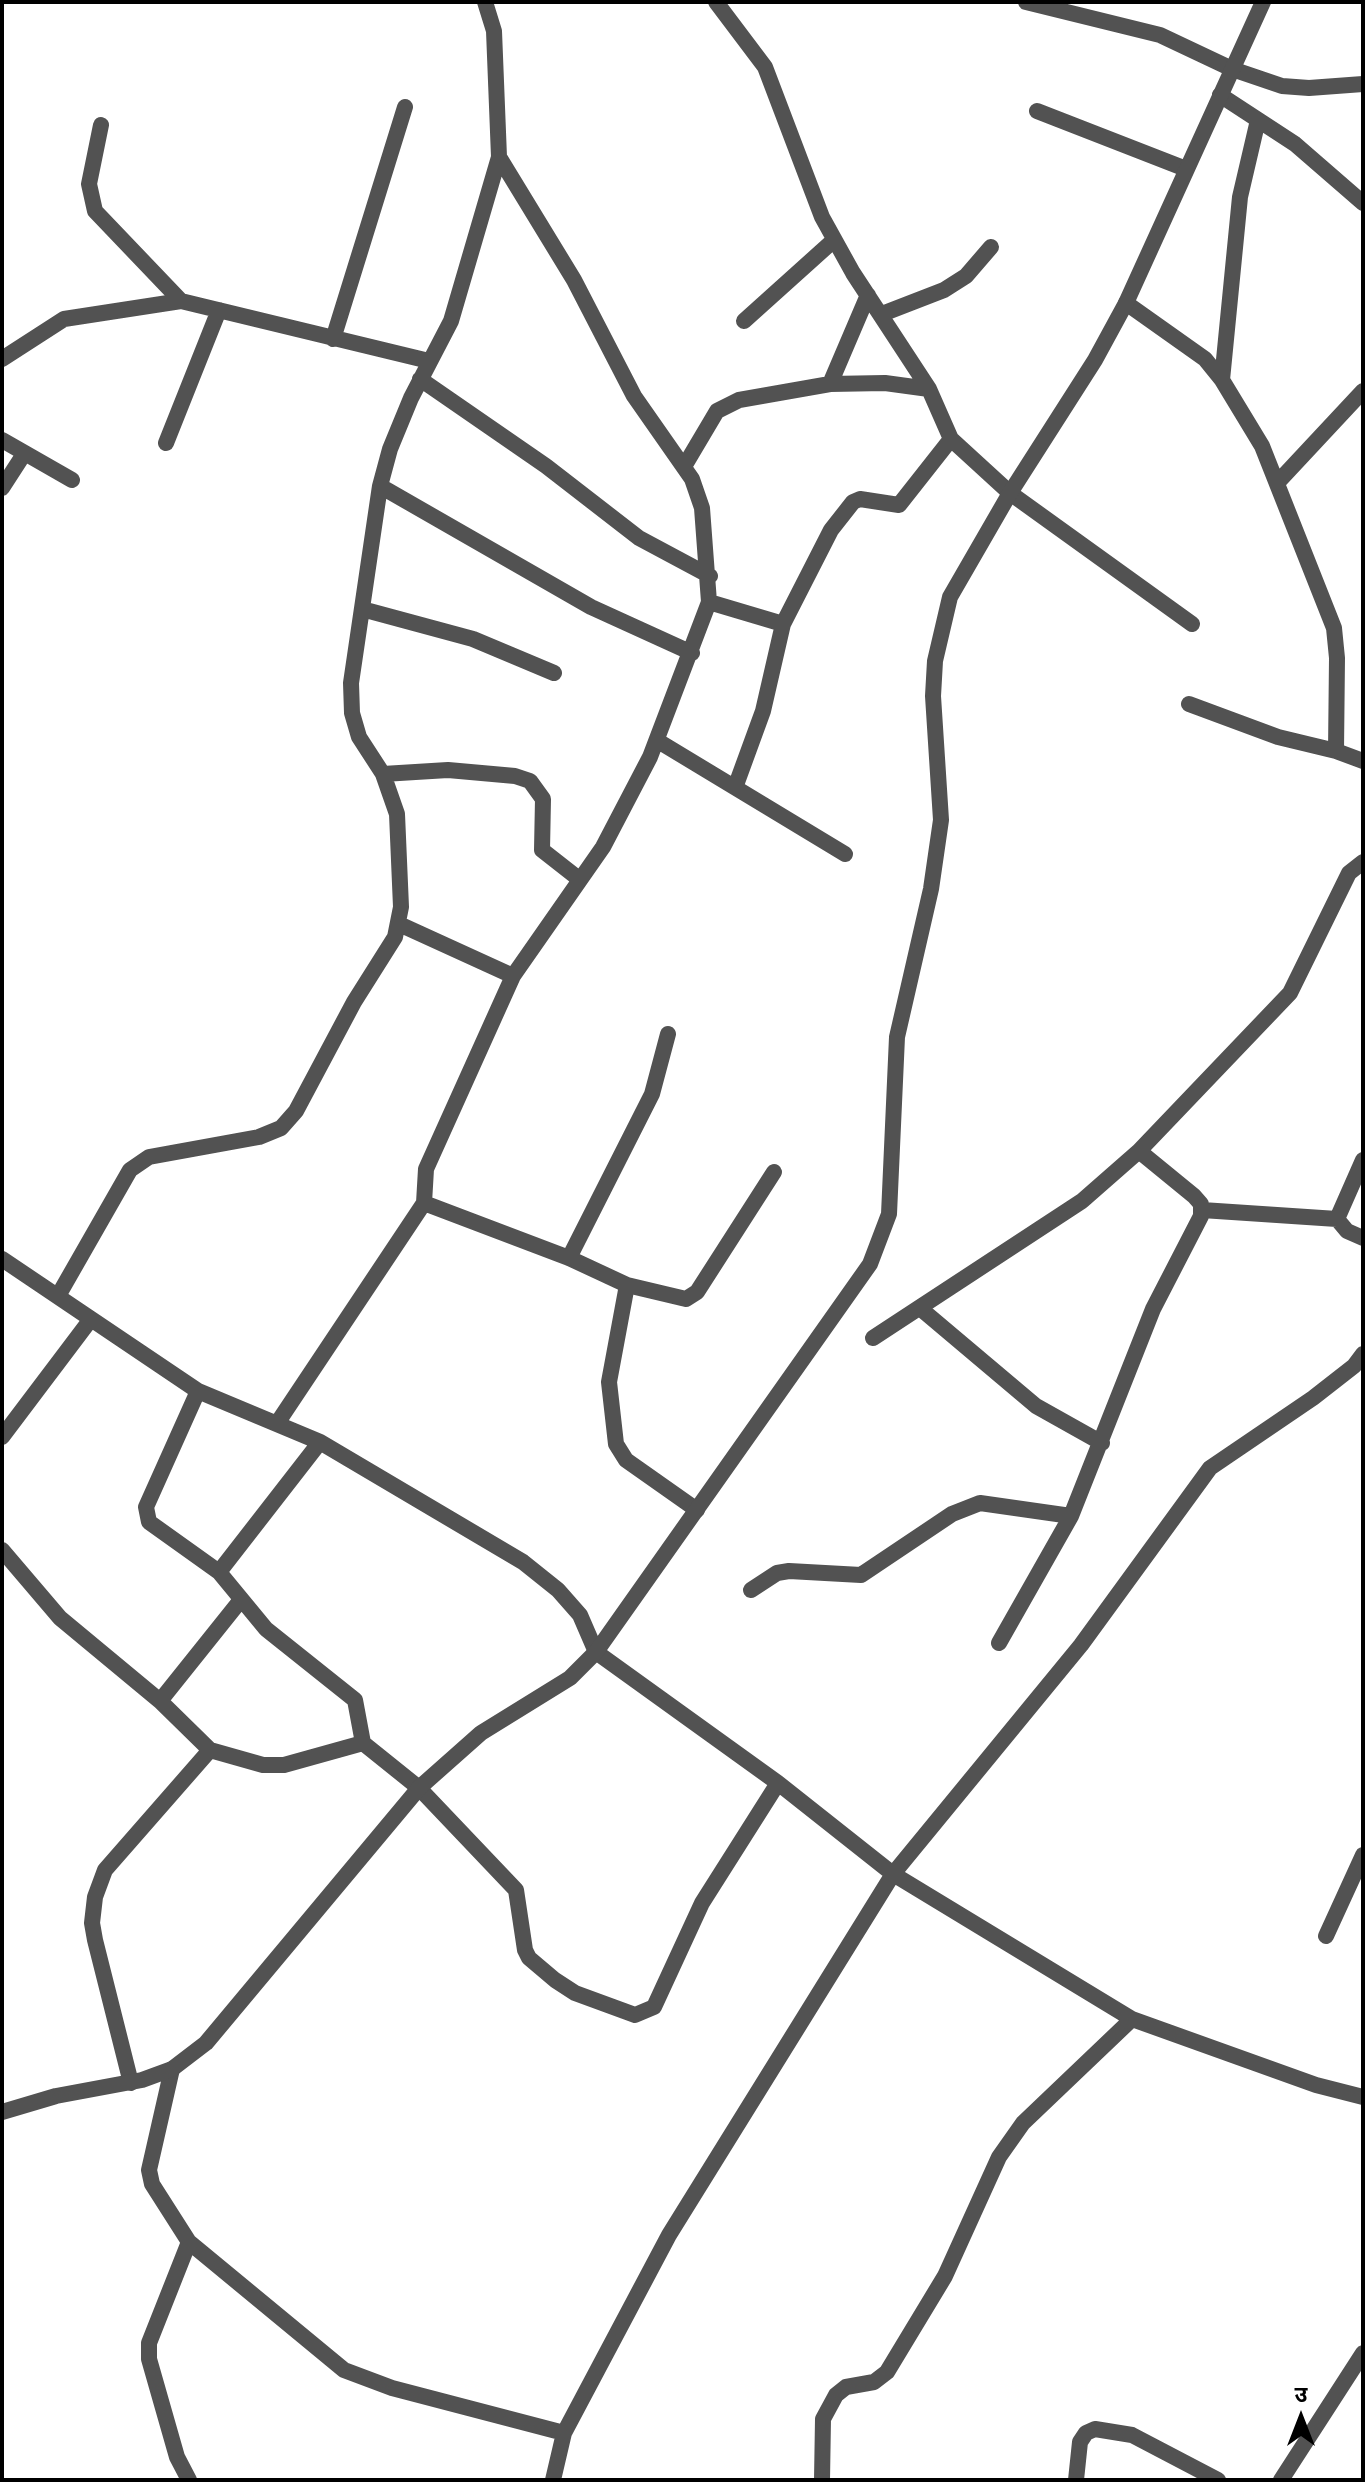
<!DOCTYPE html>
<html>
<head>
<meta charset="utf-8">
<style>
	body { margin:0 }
	#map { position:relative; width:1365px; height:2482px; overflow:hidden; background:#fff; font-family:"Public Sans","Noto Sans Devanagari",sans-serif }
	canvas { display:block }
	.frame { position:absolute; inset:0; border:4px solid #000; pointer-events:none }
	.north { position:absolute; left:1261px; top:2378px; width:80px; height:80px; -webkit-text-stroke:6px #fff; paint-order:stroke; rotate:0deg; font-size:22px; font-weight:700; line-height:32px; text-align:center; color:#000 }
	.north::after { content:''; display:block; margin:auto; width:28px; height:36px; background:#000; clip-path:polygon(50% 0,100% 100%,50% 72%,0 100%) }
</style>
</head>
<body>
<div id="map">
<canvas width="1365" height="2482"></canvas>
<div class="frame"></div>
<div class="north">उ</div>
</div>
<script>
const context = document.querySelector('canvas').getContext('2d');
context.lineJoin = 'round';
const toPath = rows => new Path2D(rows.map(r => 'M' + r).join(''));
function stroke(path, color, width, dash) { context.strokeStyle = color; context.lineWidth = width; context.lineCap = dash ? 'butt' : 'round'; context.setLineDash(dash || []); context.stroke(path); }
stroke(toPath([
	[716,2,765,67,822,217,853,273,929,389,951,439,1010,493,1192,624],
	[1026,2,1160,35,1232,69,1282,86,1309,88,1363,84],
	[1220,95,1295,144,1363,203],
	[1037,111,1186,169],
	[101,125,89,184,95,211,181,301],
	[1126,303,1205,359,1222,380,1262,446,1334,628,1337,658,1336,751],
	[882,314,944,290,966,276,991,247],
	[744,321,834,240],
	[333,339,405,107],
	[2,359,64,319,181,301,429,361],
	[420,379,546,466,639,538,710,576],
	[1222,380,1240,197,1258,120],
	[830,384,868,295],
	[2,440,72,480],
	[166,443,219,310],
	[685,465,717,411,739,400,830,384,885,383,929,389],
	[1278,482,1363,391],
	[380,486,591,607,692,653],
	[2,488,24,454],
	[709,602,783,624],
	[362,609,473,639,554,673],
	[1189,704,1278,737,1336,751,1363,761],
	[658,741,845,854],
	[383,774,448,770,515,776,530,781,543,799,542,850,579,879],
	[736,785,763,711,783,624,831,530,853,502,860,499,899,505,951,439],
	[399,924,513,976],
	[1363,1160,1337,1219,1347,1231,1363,1238],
	[424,1203,569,1258,627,1285,686,1299,697,1292,774,1172],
	[1202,1210,1337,1219],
	[569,1258,652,1094,668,1034],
	[2,1259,198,1391,320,1442,523,1562,558,1590,580,1615,596,1652,778,1783,893,1874,1132,2019,1316,2085,1363,2097],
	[627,1285,609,1382,616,1444,626,1460,697,1510],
	[58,1296,130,1170,149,1157,259,1137,281,1128,296,1111,354,1002,395,937,401,907,397,814,383,774,359,737,352,713,351,683,380,486,390,449,411,398,451,321,499,157],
	[921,1309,1036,1406,1102,1443],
	[873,1338,1082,1201,1139,1151,1290,993,1349,873,1363,862],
	[198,1391,146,1507,149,1522,219,1572,266,1629,355,1700,363,1743,419,1788,516,1890,525,1950,529,1958,555,1980,575,1993,635,2015,654,2007,702,1903,778,1783],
	[278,1422,424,1203,426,1169,513,976,603,847,650,757,709,602,702,508,692,479,634,396,574,280,499,157,494,31,485,2],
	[2,1437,91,1319],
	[2,1550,60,1618,160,1701,210,1750,263,1765,284,1765,363,1743],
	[219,1572,320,1442],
	[751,1590,777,1573,789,1571,861,1575,952,1514,980,1503,1071,1516],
	[999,1643,1071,1516,1153,1309,1201,1216,1201,1204,1194,1196,1139,1151],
	[160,1701,240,1601],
	[1326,1936,1363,1855],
	[172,2069,149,2170,152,2184,189,2242,344,2370,392,2388,564,2433],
	[131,2083,95,1940,92,1923,95,1897,105,1870,210,1750],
	[189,2242,149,2343,149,2359,177,2457,189,2480],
	[553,2480,564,2433,669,2235,893,1874,1081,1645,1210,1468,1313,1398,1354,1366,1363,1354],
	[822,2480,823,2419,836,2395,846,2387,874,2382,887,2372,945,2276,999,2157,1023,2123,1132,2019],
	[1076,2480,1080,2442,1086,2433,1095,2429,1132,2435,1218,2480],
	[1281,2480,1363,2353]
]), '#525252', 16);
stroke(toPath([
	[2,2112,56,2096,142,2080,172,2069,206,2043,419,1788,481,1733,570,1678,596,1652,870,1264,889,1214,897,1037,931,889,941,820,933,696,935,661,950,597,1010,493,1095,360,1126,303,1263,2]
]), '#525252', 16);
</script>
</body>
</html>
